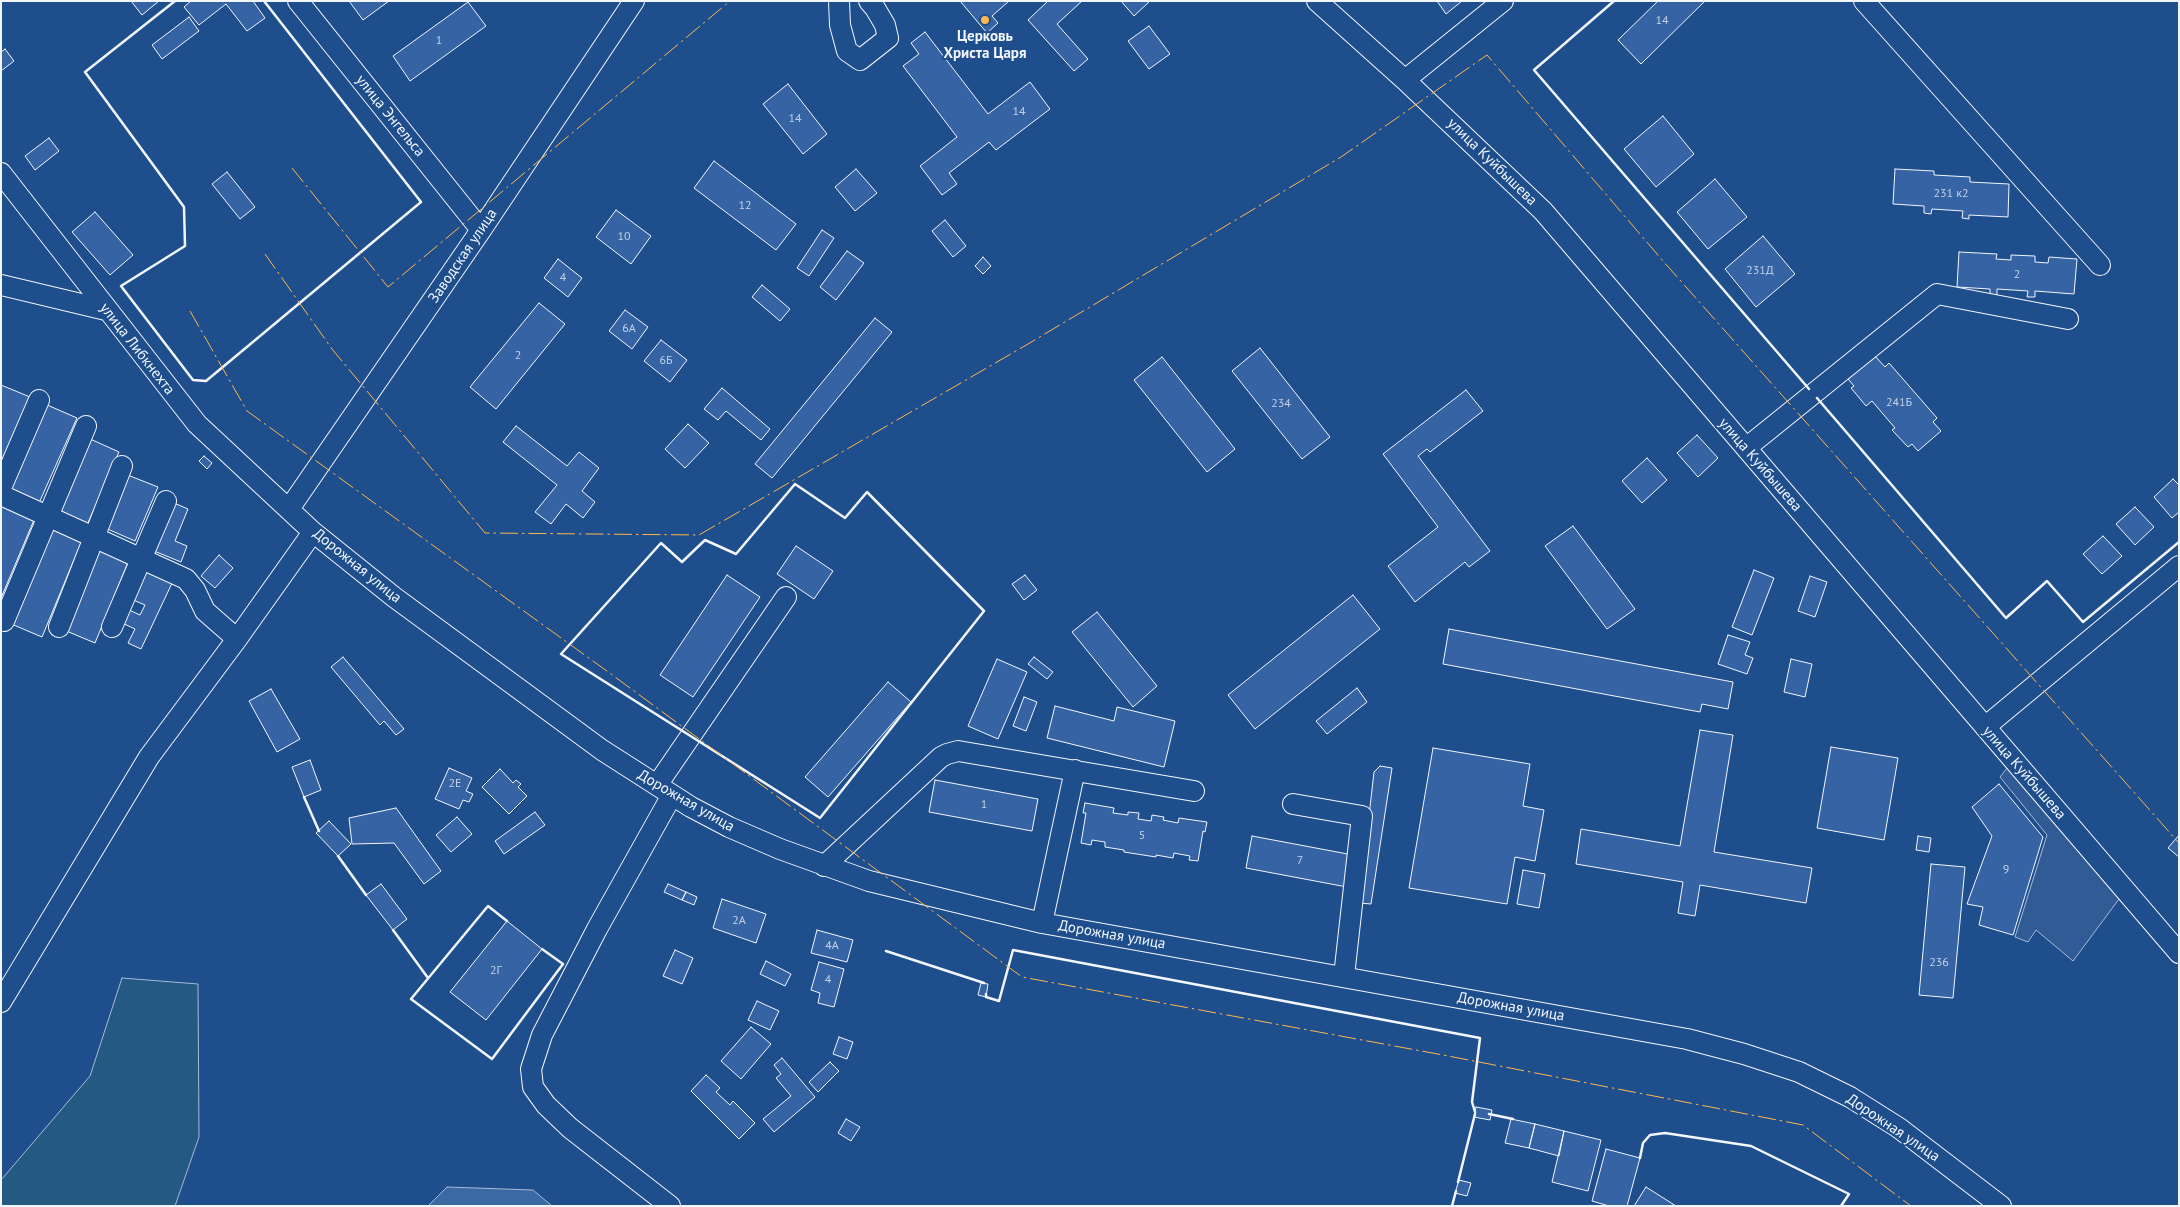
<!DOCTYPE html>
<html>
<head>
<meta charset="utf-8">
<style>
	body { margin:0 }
	#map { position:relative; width:2180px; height:1207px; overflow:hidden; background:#1f4e8c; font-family:"PT Sans",sans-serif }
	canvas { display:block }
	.frame { position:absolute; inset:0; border:2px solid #f2f6ff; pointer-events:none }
</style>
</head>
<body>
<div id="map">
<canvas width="2180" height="1207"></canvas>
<div class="frame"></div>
</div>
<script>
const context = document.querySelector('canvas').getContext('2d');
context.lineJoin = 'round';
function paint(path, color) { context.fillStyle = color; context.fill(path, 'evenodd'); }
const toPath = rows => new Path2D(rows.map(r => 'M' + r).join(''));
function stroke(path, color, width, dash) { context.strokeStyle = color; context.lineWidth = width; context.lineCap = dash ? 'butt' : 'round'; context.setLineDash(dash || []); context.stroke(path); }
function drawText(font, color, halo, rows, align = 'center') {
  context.font = font + ' "PT Sans",sans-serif'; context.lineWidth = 4; context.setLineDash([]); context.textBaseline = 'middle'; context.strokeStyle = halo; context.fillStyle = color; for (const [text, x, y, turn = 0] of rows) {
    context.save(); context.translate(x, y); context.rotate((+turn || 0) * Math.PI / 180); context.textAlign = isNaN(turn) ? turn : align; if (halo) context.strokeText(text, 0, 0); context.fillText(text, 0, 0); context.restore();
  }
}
const green = toPath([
	[122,978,198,984,199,1137,175,1206,1,1206,1,1180,90,1076,122,978]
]);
paint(green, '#245a82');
stroke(green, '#a8bbd7', 1);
const parking = toPath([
	[2011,763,2125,891,2073,961,2036,930,2028,942,2015,937,2047,835,2000,777,2011,763]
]);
paint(parking, '#305b95');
stroke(parking, '#a8bbd7', 1);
const water = toPath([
	[447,1187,533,1190,552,1206,428,1206,447,1187]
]);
paint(water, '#3b69a3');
stroke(water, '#a8bbd7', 1);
const building = toPath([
	[131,1,159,1,142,15,131,1],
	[191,1,253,1,265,18,247,31,226,4,199,25,184,7,191,1],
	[349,1,389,1,363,20,349,1],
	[960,1,1009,1,992,16,998,23,987,33,960,1],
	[1048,1,1082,1,1057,24,1088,59,1074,71,1028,20,1048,1],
	[1121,1,1150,1,1134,16,1121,1],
	[1437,1,1462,1,1446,14,1437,1],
	[1658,1,1705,1,1641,64,1618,40,1658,1],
	[468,2,486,26,410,81,393,56,468,2],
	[189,17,199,31,162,59,152,45,189,17],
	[1149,26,1170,54,1149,69,1128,41,1149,26],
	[925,32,988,114,1030,82,1050,109,996,150,989,142,949,173,957,184,942,195,920,166,957,137,903,66,919,54,911,43,925,32],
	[5,49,14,61,1,71,1,52,5,49],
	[788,84,827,134,803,154,763,104,788,84],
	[1663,116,1694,154,1656,187,1624,149,1663,116],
	[49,138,59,151,35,170,25,156,49,138],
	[714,161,796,224,776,250,694,188,714,161],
	[856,169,877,193,855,211,835,187,856,169],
	[1895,169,1934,171,1934,175,1970,177,1970,182,2009,184,2008,217,1969,215,1969,219,1962,218,1963,211,1932,209,1931,214,1924,213,1924,206,1893,204,1895,169],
	[227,172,255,207,240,219,212,184,227,172],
	[1715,179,1747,217,1708,249,1677,212,1715,179],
	[616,210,651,236,631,264,596,237,616,210],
	[95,212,133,255,110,275,72,232,95,212],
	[945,220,966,246,953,257,932,231,945,220],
	[822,230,834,238,809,276,797,268,822,230],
	[1763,236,1795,274,1756,307,1725,269,1763,236],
	[847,251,864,263,836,300,820,287,847,251],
	[1959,252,1997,254,1996,259,2011,260,2011,255,2035,256,2035,262,2048,263,2049,257,2077,259,2074,294,2035,291,2035,297,2027,297,2028,291,1997,289,1997,295,1990,295,1990,289,1957,287,1959,252],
	[983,257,991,266,983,274,975,266,983,257],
	[558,259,582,278,568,297,544,278,558,259],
	[762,285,790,309,780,321,752,297,762,285],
	[539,303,565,324,496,409,470,387,539,303],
	[625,310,648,327,632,349,609,331,625,310],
	[875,318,892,332,772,478,755,464,875,318],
	[661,340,687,360,670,382,644,361,661,340],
	[1260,348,1330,437,1302,459,1232,371,1260,348],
	[1875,356,1885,367,1889,363,1937,418,1933,422,1941,431,1918,451,1912,444,1908,447,1892,430,1895,428,1872,401,1866,406,1851,388,1854,386,1848,379,1875,356],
	[1162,357,1235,449,1207,472,1134,380,1162,357],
	[1,385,30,397,1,463,1,385],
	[722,388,770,429,761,440,726,411,718,420,704,409,722,388],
	[1466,390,1483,411,1430,452,1427,449,1418,456,1490,551,1469,567,1465,562,1415,602,1388,566,1438,527,1383,454,1466,390],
	[45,404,77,418,39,503,7,489,45,404],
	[688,424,709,443,685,468,665,449,688,424],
	[516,426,567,466,579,452,599,468,582,491,595,502,583,518,566,504,551,524,535,512,557,485,503,442,516,426],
	[1697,435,1718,458,1698,477,1677,453,1697,435],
	[88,438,119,452,87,525,56,511,88,438],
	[204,456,212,463,207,469,199,461,204,456],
	[1647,458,1667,480,1642,503,1622,481,1647,458],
	[125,474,158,487,135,541,103,527,125,474],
	[2173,479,2179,485,2179,512,2172,518,2154,497,2173,479],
	[174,503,188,509,175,541,187,546,181,562,154,551,174,503],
	[1,506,34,520,1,598,1,506],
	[2135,507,2154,527,2135,545,2116,524,2135,507],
	[49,524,83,538,42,637,9,623,49,524],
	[1573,526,1635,609,1607,629,1545,546,1573,526],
	[2103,536,2122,556,2102,574,2083,554,2103,536],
	[99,543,131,555,95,643,64,630,99,543],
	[796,546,833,571,814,599,777,574,796,546],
	[219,555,233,568,215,588,201,576,219,555],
	[146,569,173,581,141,649,128,643,135,629,120,622,127,609,140,615,145,605,131,599,146,569],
	[1754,570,1774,578,1752,635,1732,627,1754,570],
	[727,575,760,597,693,697,660,675,727,575],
	[1025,575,1037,590,1024,600,1012,584,1025,575],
	[1810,576,1827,582,1815,617,1798,611,1810,576],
	[1353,595,1380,629,1255,729,1228,695,1353,595],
	[1097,612,1157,686,1133,707,1072,632,1097,612],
	[1449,629,1733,682,1728,709,1702,704,1700,712,1443,664,1449,629],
	[1728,635,1750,642,1745,655,1753,658,1747,674,1718,664,1728,635],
	[343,657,404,729,396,735,384,721,380,725,331,667,343,657],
	[1034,657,1053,672,1047,679,1028,664,1034,657],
	[997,659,1027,672,998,739,968,726,997,659],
	[1791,659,1812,664,1805,697,1784,692,1791,659],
	[888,682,911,702,828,797,805,777,888,682],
	[1357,688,1367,702,1327,734,1316,721,1357,688],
	[271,689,300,739,277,752,249,701,271,689],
	[1024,697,1037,702,1026,731,1013,726,1024,697],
	[1055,706,1114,721,1117,707,1175,721,1164,767,1047,738,1055,706],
	[1700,730,1733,735,1714,852,1812,868,1806,903,1700,885,1695,916,1678,913,1683,882,1576,864,1581,829,1680,846,1700,730],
	[1831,747,1898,758,1884,840,1817,828,1831,747],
	[1433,748,1530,764,1523,806,1544,810,1535,861,1515,857,1507,904,1409,888,1433,748],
	[310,760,321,790,304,797,292,767,310,760],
	[1380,766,1392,768,1371,904,1359,903,1374,772,1380,766],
	[449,768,472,778,466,791,473,794,469,802,463,800,459,809,435,799,449,768],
	[500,769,513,783,516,780,521,784,518,787,527,796,509,814,482,787,500,769],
	[935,780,1038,799,1032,831,929,812,935,780],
	[1999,784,2043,837,2013,935,1979,925,1983,907,1967,904,1992,836,1972,807,1999,784],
	[1085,803,1114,808,1113,813,1128,815,1128,812,1139,813,1138,819,1151,821,1152,815,1164,817,1163,820,1178,823,1179,818,1207,822,1205,832,1203,831,1198,861,1189,860,1190,856,1174,853,1173,858,1156,855,1156,857,1124,852,1124,850,1105,847,1105,842,1092,840,1091,845,1081,843,1086,813,1083,813,1085,803],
	[396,808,441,871,424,884,394,843,352,844,349,818,396,808],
	[535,812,545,825,504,854,495,841,535,812],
	[457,817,472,834,451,852,436,835,457,817],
	[329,821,351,844,338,856,316,833,329,821],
	[2179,835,2179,857,2168,848,2179,835],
	[1252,836,1353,855,1347,887,1246,868,1252,836],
	[1918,836,1931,838,1929,852,1916,850,1918,836],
	[1931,864,1965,867,1953,998,1919,995,1931,864],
	[1523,870,1545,874,1539,908,1517,904,1523,870],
	[381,884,407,919,393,930,366,895,381,884],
	[668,884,686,892,682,900,664,892,668,884],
	[686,892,697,897,694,905,682,900,686,892],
	[722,899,766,914,756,943,713,928,722,899],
	[507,921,542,949,486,1020,450,992,507,921],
	[817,930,853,940,847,962,811,953,817,930],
	[675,950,693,958,682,984,663,976,675,950],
	[766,961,791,974,785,986,760,974,766,961],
	[819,962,844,969,834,1007,818,1003,820,993,811,990,819,962],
	[981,983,988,984,986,997,978,995,981,983],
	[757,1001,779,1011,770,1030,748,1020,757,1001],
	[751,1027,771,1044,741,1079,721,1061,751,1027],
	[839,1037,853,1042,847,1059,833,1054,839,1037],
	[782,1058,815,1097,774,1132,763,1119,791,1096,776,1078,781,1074,774,1065,782,1058],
	[830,1062,839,1071,818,1092,809,1082,830,1062],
	[706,1075,720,1088,716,1092,730,1105,733,1101,755,1123,739,1139,691,1091,706,1075],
	[1476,1107,1492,1110,1490,1120,1474,1117,1476,1107],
	[846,1119,860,1127,851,1141,838,1133,846,1119],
	[1511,1119,1535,1124,1529,1148,1505,1143,1511,1119],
	[1535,1124,1564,1131,1559,1156,1529,1148,1535,1124],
	[1564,1131,1601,1140,1588,1191,1552,1182,1564,1131],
	[1606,1149,1640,1158,1627,1206,1609,1206,1592,1201,1606,1149],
	[1459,1180,1471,1183,1467,1196,1455,1193,1459,1180],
	[1646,1187,1676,1206,1634,1206,1646,1187]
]);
paint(building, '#3563a3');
stroke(building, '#f2f6ff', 1);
const minor = toPath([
	[298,1,481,230],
	[839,1,840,25,847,51,860,60,888,38,885,25,875,8,869,1],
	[1317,1,1405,80,1543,211,2179,953],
	[1864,1,2100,265],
	[1405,80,1503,1],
	[1,173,197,424,313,532,394,597,602,750,691,807,729,827,780,849,869,881,1042,923,1687,1039,1744,1054,1799,1072,1850,1097,1899,1128,2001,1206],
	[1,285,106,310],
	[1746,448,1937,294,2068,319],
	[1,488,39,400],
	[1,495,186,579,195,590,205,611,237,639],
	[289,509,481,230,634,1],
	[4,621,86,426],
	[59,627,122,466],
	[112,627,166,501],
	[1985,727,2179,566],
	[657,785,786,597],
	[1293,804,1362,816,1344,976],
	[824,866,941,757,947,754,958,751,1194,791],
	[1042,923,1075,770],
	[1,1002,149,757,237,639,313,532],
	[670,1206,570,1128,546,1105,533,1087,531,1069,542,1035,597,929,672,795]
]);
stroke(minor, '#f2f6ff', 22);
stroke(minor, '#1f4e8c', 20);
stroke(toPath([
	[175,1,85,72,184,207,185,246,121,286,193,380,206,381,421,202,264,1],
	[1614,1,1534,70,1809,389],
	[1817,398,2006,618,2047,581,2083,622,2179,542],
	[795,484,845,518,867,492,984,611,820,818,561,654,661,543,682,562,705,540,736,554,795,484],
	[304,797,319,831],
	[338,856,366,895],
	[507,921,488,906,411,999,492,1059,563,964,542,949],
	[393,930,428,978],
	[886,951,984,983],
	[986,994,986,997,999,1001,1013,950,1480,1038,1472,1102,1475,1112],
	[1489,1114,1513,1119],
	[1640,1158,1643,1143,1650,1135,1665,1133,1751,1146,1849,1194,1841,1206],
	[1458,1182,1475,1114],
	[1452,1206,1456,1191]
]), '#f2f6ff', 2.5);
stroke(toPath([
	[292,168,388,287,730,1],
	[265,254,332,349,485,533,699,535,1028,344,1341,157,1487,55,1663,261,2179,843],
	[190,311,247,411,611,674,1022,977,1443,1055,1803,1125,1911,1206]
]), '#ffb74d', 1, [18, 4, 2.5, 4]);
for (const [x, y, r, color] of [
	[985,20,5,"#ffb74d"]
]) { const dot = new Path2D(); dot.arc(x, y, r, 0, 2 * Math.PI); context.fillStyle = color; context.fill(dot); stroke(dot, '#1f4e8c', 2); }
drawText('12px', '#c3d1e8', null, [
	["14",1662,21],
	["1",439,41],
	["14",1019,112],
	["14",795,119],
	["231 к2",1951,194],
	["12",745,206],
	["10",624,237],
	["231Д",1760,271],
	["2",2017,275],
	["4",563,278],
	["6А",629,329],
	["2",518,356],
	["6Б",666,361],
	["241Б",1899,403],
	["234",1281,404],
	["2Е",455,784],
	["1",984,805],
	["5",1142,836],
	["7",1300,861],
	["9",2006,870],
	["2А",739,921],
	["4А",832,946],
	["236",1939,963],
	["2Г",496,971],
	["4",828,980]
]);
drawText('bold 15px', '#f2f6ff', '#1f4e8c', [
	["Церковь",985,37],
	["Христа Царя",985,54]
]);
drawText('15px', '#f2f6ff', '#1f4e8c', [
	["улица Энгельса",390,116,51],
	["улица Куйбышева",1492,162,44],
	["Заводская улица",463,256,-56],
	["улица Либкнехта",137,349,52],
	["улица Куйбышева",1760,465,49],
	["Дорожная улица",357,566,39],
	["улица Куйбышева",2024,773,49],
	["Дорожная улица",686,801,30],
	["Дорожная улица",1112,935,10],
	["Дорожная улица",1511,1007,10],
	["Дорожная улица",1893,1128,34]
]);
</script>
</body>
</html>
